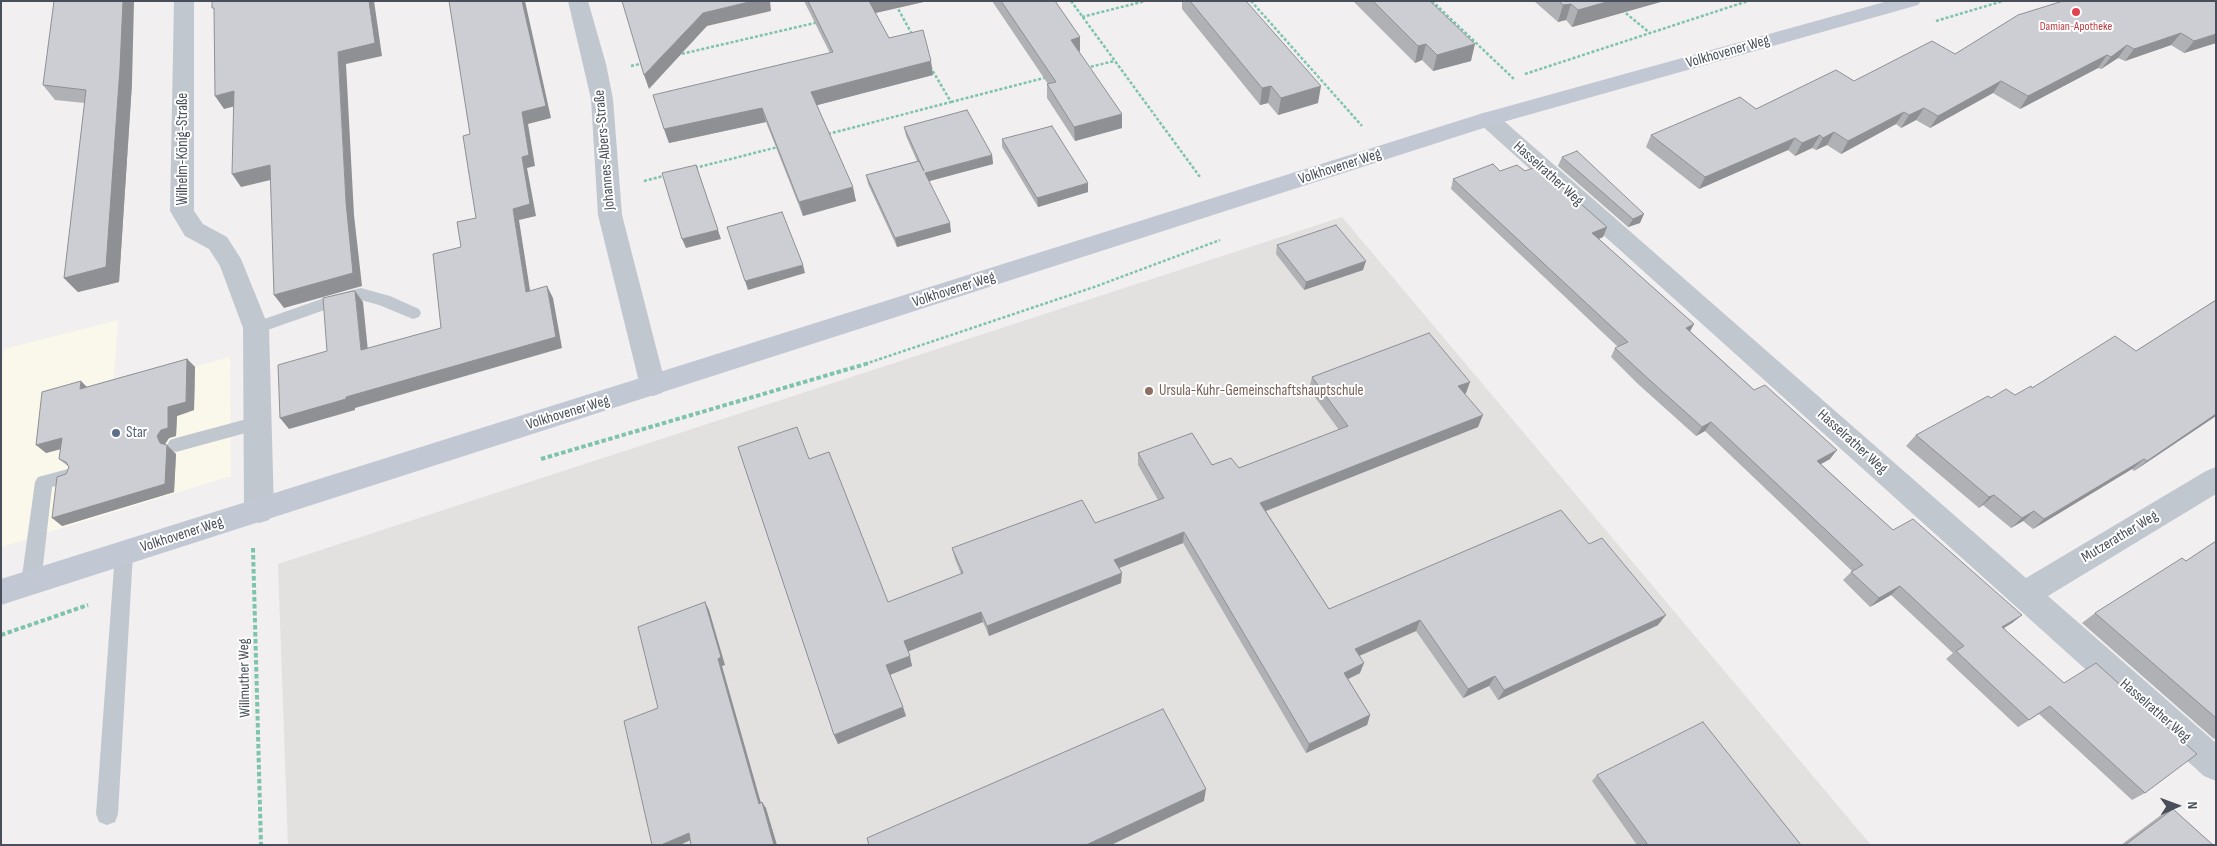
<!DOCTYPE html>
<html>
<head>
<meta charset="utf-8">
<style>
	body { margin:0 }
	#map { position:relative; width:2217px; height:846px; overflow:hidden; background:#f1efef; font-family:"Sofia Sans Condensed",sans-serif }
	canvas { display:block }
	.frame { position:absolute; inset:0; border:2px solid #494f5a; pointer-events:none }
	.north { position:absolute; left:2152px; top:781px; width:50px; height:50px; -webkit-text-stroke:4px #fff; paint-order:stroke; rotate:88deg; font-size:14px; font-weight:700; line-height:20px; text-align:center; color:#494f5a }
	.north::after { content:''; display:block; margin:auto; width:18px; height:22px; background:#494f5a; clip-path:polygon(50% 0,100% 100%,50% 72%,0 100%) }
</style>
</head>
<body>
<div id="map">
<canvas width="2217" height="846"></canvas>
<div class="frame"></div>
<div class="north">N</div>
</div>
<script>
const context = document.querySelector('canvas').getContext('2d');
context.lineJoin = 'round';
function paint(path, color) { context.fillStyle = color; context.fill(path, 'evenodd'); }
const toPath = rows => new Path2D(rows.map(r => 'M' + r).join(''));
function stroke(path, color, width, dash) { context.strokeStyle = color; context.lineWidth = width; context.lineCap = dash ? 'butt' : 'round'; context.setLineDash(dash || []); context.stroke(path); }
function drawText(font, color, halo, rows, align = 'center') {
  context.font = font + ' "Sofia Sans Condensed",sans-serif'; context.lineWidth = 4; context.setLineDash([]); context.textBaseline = 'middle'; context.strokeStyle = halo; context.fillStyle = color; for (const [text, x, y, turn = 0] of rows) {
    context.save(); context.translate(x, y); context.rotate((+turn || 0) * Math.PI / 180); context.textAlign = isNaN(turn) ? turn : align; if (halo) context.strokeText(text, 0, 0); context.fillText(text, 0, 0); context.restore();
  }
}
paint(toPath([
	[118,320,113,389,230,357,231,476,1,547,1,366,4,349]
]), '#faf8ea');
paint(toPath([
	[1342,217,1871,845,288,845,278,564]
]), '#e2e1e0');
stroke(toPath([
	[1071,1,1200,177],
	[1251,1,1362,126],
	[1432,1,1515,80],
	[896,5,913,36],
	[1622,10,1650,33],
	[1082,17,1145,1],
	[1936,21,2003,1],
	[677,55,819,22],
	[631,66,644,63],
	[1086,68,1114,61],
	[1525,74,1748,1],
	[951,102,1048,77],
	[828,134,951,102,931,68],
	[695,168,778,147],
	[644,181,667,175],
	[865,364,1097,286,1220,240]
]), '#7ec4ac', 2.5, [3, 2]);
stroke(toPath([
	[541,459,869,363],
	[253,548,261,845],
	[1,635,88,605]
]), '#7ec4ac', 4, [4.5, 2.5]);
paint(toPath([
	[361,288,390,296,419,309,421,313,419,317,413,319,379,305,361,300,336,306,256,334,250,332,248,328,250,324,327,297,361,288],
	[258,416,264,418,267,423,264,428,176,452,170,450,167,445,170,440,176,438,258,416],
	[68,469,74,471,77,476,74,481,52,487,41,583,38,589,31,591,24,589,21,583,35,482,38,477,68,469],
	[124,545,131,547,133,553,118,814,115,822,107,825,99,822,96,814,115,553,117,547,124,545]
]), '#c1c7cf');
paint(toPath([
	[174,1,194,1,194,211,203,224,227,237,241,259,269,328,274,511,269,520,259,523,249,520,244,511,243,328,220,266,209,249,185,236,170,211,174,1],
	[568,1,588,1,606,64,613,99,622,215,666,386,662,393,653,396,644,393,640,386,598,215,591,99,568,1],
	[1488,112,1496,114,2026,578,2206,471,2216,467,2216,494,2048,596,2216,743,2216,781,2204,776,1480,124,1477,119,1480,114,1488,112]
]), '#c1c7cf');
paint(toPath([
	[1888,1,1921,1,1918,5,1496,124,1,605,1,579,1480,114,1888,1]
]), '#c2c8d3');
paint(toPath([
	[804,1,928,1,875,13,889,38,933,75,817,105,856,201,803,216,766,122,669,143,664,129,830,53],
	[992,1,1055,1,1080,51,1079,52,1122,128,1075,141,1047,98,1047,84,1048,84],
	[1182,1,1246,1,1318,103,1278,115,1268,103,1260,105,1182,9],
	[1353,1,1430,1,1471,61,1433,71,1422,60,1415,63],
	[1534,1,1664,1,1572,27,1566,20,1558,22],
	[2063,1,2216,43,2184,53,2171,45,2125,61,2118,58,2101,69,2098,68,2020,109,1993,93,1930,128,1916,120,1901,128,1896,124,1841,154,1827,145,1816,150,1812,148,1795,156,1788,150,1699,189,1646,147,1651,135,1756,109,1955,54],
	[132,83,119,282,78,292,64,278,85,103,55,100,43,85],
	[904,127,992,155,993,164,929,181,951,232,897,247,868,184,866,175,917,161,906,136],
	[1002,139,1088,192,1038,207,1002,147],
	[1562,157,1640,223,1628,227,1558,166],
	[1500,171,1525,171,1607,227,1603,237,1599,239,1694,324,1690,331,1830,459,1821,464,1853,494,1893,530,2022,615,2012,623,2004,628,2145,793,2132,800,2039,714,2018,727,1946,659,1953,653,1891,595,1870,607,1843,580,1852,571,1705,431,1696,436,1638,384,1611,357,1615,348,1618,347,1451,189,1453,179],
	[1277,245,1363,270,1304,290,1276,254],
	[2216,300,2216,416,2134,471,2132,469,2033,529,2023,521,2011,528,1983,505,1979,508,1906,446,1916,435,1991,398,2015,395,2032,388,2136,351],
	[187,359,195,367,194,410,177,416,176,436,169,438,165,444,176,454,174,492,62,526,66,474,69,467,59,459,61,449,46,453,87,387],
	[1312,377,1466,393,1465,394,1478,427,1266,511,1329,609,1589,544,1658,625,1498,700,1489,686,1463,698,1416,631,1359,656,1360,673,1348,679,1370,715,1367,725,1306,753,1183,543,1119,568,1121,583,989,636,983,622,908,651,912,666,890,674,906,716,838,744,834,735,809,459,888,602,961,574,955,559,952,548,1095,523,1158,500,1138,465,1138,453,1239,468,1339,430,1309,389],
	[2216,541,2216,737,2214,739,2082,623,2095,613,2186,561],
	[1597,775,1801,845,1637,845,1592,781],
	[2173,809,2213,845,2121,845,2161,815]
]), '#afb1b5');
paint(toPath([
	[123,1,134,1,132,83,119,282,78,292,64,278],
	[369,1,374,1,382,56,346,64,354,215,362,286,284,308,274,295,346,202,338,52],
	[522,1,525,1,551,118,528,124,535,166,527,168,536,216,519,220,532,303,526,292,513,209,522,157],
	[753,1,770,1,771,11,707,26,649,89,644,75,703,13],
	[868,1,928,1,871,14],
	[1610,1,1664,1,1572,27,1578,10],
	[1571,4,1566,20,1558,22,1563,5],
	[2181,33,2171,45,2125,61,2134,49],
	[2216,34,2216,43,2184,53,2194,41],
	[1080,37,1080,51,1071,54,1071,40],
	[1426,44,1422,60,1415,63,1418,46],
	[1475,44,1471,61,1433,71,1437,55],
	[2127,45,2118,58,2101,69,2111,57],
	[2107,55,2098,68,2020,109,2028,96],
	[931,61,933,75,814,106,811,92],
	[2001,81,1993,93,1930,128,1938,116],
	[1271,86,1268,103,1260,105,1262,88],
	[1321,86,1318,103,1278,115,1281,98],
	[234,91,243,104,224,109,215,96],
	[762,108,766,122,669,143,664,129],
	[1924,108,1916,120,1901,128,1909,115],
	[1904,112,1896,124,1841,154,1848,141],
	[1122,114,1122,128,1075,141,1074,127],
	[1834,132,1827,145,1816,150,1823,138],
	[1820,135,1812,148,1795,156,1802,143],
	[1795,138,1788,150,1699,189,1705,177],
	[992,155,993,164,926,182,925,173],
	[270,165,279,178,241,187,232,174],
	[696,165,721,239,686,248,682,239],
	[1088,183,1088,192,1038,207,1037,198],
	[853,187,856,201,803,216,799,202],
	[1644,214,1640,223,1628,227,1633,219],
	[950,223,951,232,897,247,895,238],
	[1607,227,1603,237,1588,243,1592,233],
	[1366,261,1363,270,1304,290,1306,282],
	[803,265,805,273,748,290,745,281],
	[547,286,553,298,562,348,355,408,355,410,289,429,280,418,346,397],
	[355,291,363,302,369,361,361,350],
	[1694,324,1689,333,1686,328],
	[187,359,195,367,194,410,177,416,176,436,169,438,165,444,167,448,167,445,176,454,174,492,62,526,52,518,160,443,157,436,161,430,168,407],
	[81,381,90,390,80,389],
	[1470,382,1466,393,1454,398,1458,386],
	[2216,414,2216,416,2134,471,2147,461],
	[1483,415,1478,427,1258,514,1260,503],
	[1711,422,1705,431,1696,436,1702,427],
	[62,438,72,446,46,453,36,445],
	[1837,450,1830,459,1810,470,1817,461],
	[2144,459,2132,469,2033,529,2044,519],
	[1994,495,1983,505,1979,508,1989,497],
	[2034,511,2023,521,2011,528,2022,518],
	[1184,532,1183,543,1114,570,1114,560],
	[1122,573,1121,583,989,636,987,626],
	[1900,586,1891,595,1870,607,1879,598],
	[705,602,709,610,725,665,722,666,763,810,759,804,718,659],
	[981,612,983,622,907,652,904,641],
	[1666,615,1658,625,1498,700,1504,690],
	[2022,615,2012,623,1992,635,2002,627],
	[1420,620,1416,631,1352,659,1355,649],
	[910,656,912,666,890,675,886,665],
	[1364,663,1360,673,1340,683,1344,673],
	[1495,676,1489,686,1463,698,1468,689],
	[903,707,906,716,838,744,834,735],
	[1370,715,1367,725,1306,753,1309,744],
	[1206,789,1204,801,1111,845,1086,845],
	[762,802,766,808,777,845,774,845],
	[689,833,693,839,680,845,661,845]
]), '#8f9094');
const building = toPath([
	[54,1,123,1,120,68,106,267,64,278,86,90,43,85,54,1],
	[212,1,369,1,375,43,338,52,346,202,353,273,274,295,270,165,232,174,234,91,215,96,214,8,212,8,212,1],
	[449,1,522,1,546,106,522,112,529,155,522,157,530,204,513,209,526,292,547,286,556,337,346,397,346,399,280,418,278,365,327,351,323,298,353,291,355,291,361,350,441,328,433,254,461,247,457,222,476,218,463,136,470,134,449,1],
	[622,1,753,1,703,13,644,75,622,1],
	[808,1,869,1,889,38,923,30,931,61,811,92,853,187,799,202,762,108,664,129,653,95,833,52,808,1],
	[1001,1,1055,1,1080,37,1071,40,1122,114,1074,127,1047,84,1056,82,1001,1],
	[1190,1,1246,1,1321,86,1281,98,1271,86,1262,88,1190,1],
	[1373,1,1430,1,1475,44,1437,55,1426,44,1418,46,1373,1],
	[1559,1,1610,1,1578,10,1571,4,1563,5,1559,1],
	[2063,1,2216,1,2216,34,2194,41,2181,33,2134,49,2127,45,2111,57,2107,55,2028,96,2001,81,1938,116,1924,108,1909,115,1904,112,1848,141,1834,132,1823,138,1820,135,1802,143,1795,138,1705,177,1651,135,1740,97,1756,109,1836,70,1854,81,1932,41,1955,54,2018,15,2063,1],
	[967,110,992,155,925,173,950,223,895,238,866,175,919,161,924,171,904,127,967,110],
	[1052,126,1088,183,1037,198,1002,139,1052,126],
	[1577,151,1644,214,1633,219,1562,157,1577,151],
	[1493,164,1500,171,1517,165,1525,171,1538,166,1607,227,1592,233,1694,324,1686,328,1754,390,1765,385,1837,450,1817,461,1853,494,1893,530,1913,519,2022,615,2002,627,2064,683,2096,663,2197,754,2145,793,2050,706,2029,720,1956,651,1964,646,1900,586,1879,598,1851,572,1863,565,1711,422,1702,427,1643,374,1615,348,1628,342,1453,179,1493,164],
	[696,165,718,230,682,239,662,173,696,165],
	[782,212,803,265,745,281,727,227,782,212],
	[1336,225,1366,261,1306,282,1277,245,1336,225],
	[2216,300,2216,414,2147,461,2144,459,2044,519,2034,511,2022,518,1994,495,1989,497,1916,435,1988,396,1991,398,2006,389,2015,395,2031,386,2032,388,2115,336,2136,351,2216,300],
	[1429,333,1470,382,1458,386,1483,415,1260,503,1329,609,1561,510,1589,544,1602,538,1666,615,1504,690,1495,676,1468,689,1420,620,1355,649,1364,663,1344,673,1370,715,1309,744,1184,532,1114,560,1122,573,987,626,981,612,904,641,910,656,886,665,903,707,834,735,738,447,797,427,809,459,829,452,888,602,963,573,952,548,1082,500,1095,523,1164,498,1138,453,1192,433,1212,465,1231,458,1239,468,1348,426,1312,377,1429,333],
	[187,359,186,402,168,407,168,428,161,430,157,436,160,443,167,445,165,484,52,518,57,477,66,474,69,467,66,462,59,459,62,438,36,445,42,392,81,381,80,389,187,359],
	[2216,541,2216,718,2095,613,2182,558,2186,561,2216,541],
	[705,602,721,657,718,659,759,804,762,802,774,845,691,845,689,833,661,845,652,845,624,721,658,708,638,627,705,602],
	[1163,709,1206,789,1086,845,869,845,867,838,1163,709],
	[1703,722,1801,845,1648,845,1597,775,1703,722],
	[2173,809,2213,845,2125,845,2173,809]
]);
paint(building, '#ccced3');
stroke(building, '#8f9094', 1);
for (const [x, y, r, color] of [
	[2076,12,5,"#e0444e"],
	[1149,391,5,"#8d6e63"],
	[116,433,5,"#5c6f8a"]
]) { const dot = new Path2D(); dot.arc(x, y, r, 0, 2 * Math.PI); context.fillStyle = color; context.fill(dot); stroke(dot, '#fff', 2); }
drawText('12px', '#be3a42', '#fff', [
	["Damian-Apotheke",2076,27]
]);
drawText('15px', '#494f5a', '#fff', [
	["Volkhovener Weg",1728,52,-16],
	["Wilhelm-König-Straße",183,149,-90],
	["Johannes-Albers-Straße",605,150,-95],
	["Volkhovener Weg",1340,167,-18],
	["Hasselrather Weg",1548,174,42],
	["Volkhovener Weg",954,290,-18],
	["Volkhovener Weg",568,413,-17],
	["Hasselrather Weg",1852,442,42],
	["Volkhovener Weg",182,535,-18],
	["Mutzerather Weg",2120,537,-31],
	["Willmuther Weg",245,678,-91],
	["Hasselrather Weg",2155,711,41]
]);
drawText('15px', '#785e54', '#fff', [
	["Ursula-Kuhr-Gemeinschaftshauptschule",1159,391]
], 'left');
drawText('15px', '#4e5e75', '#fff', [
	["Star",126,433]
], 'left');
</script>
</body>
</html>
